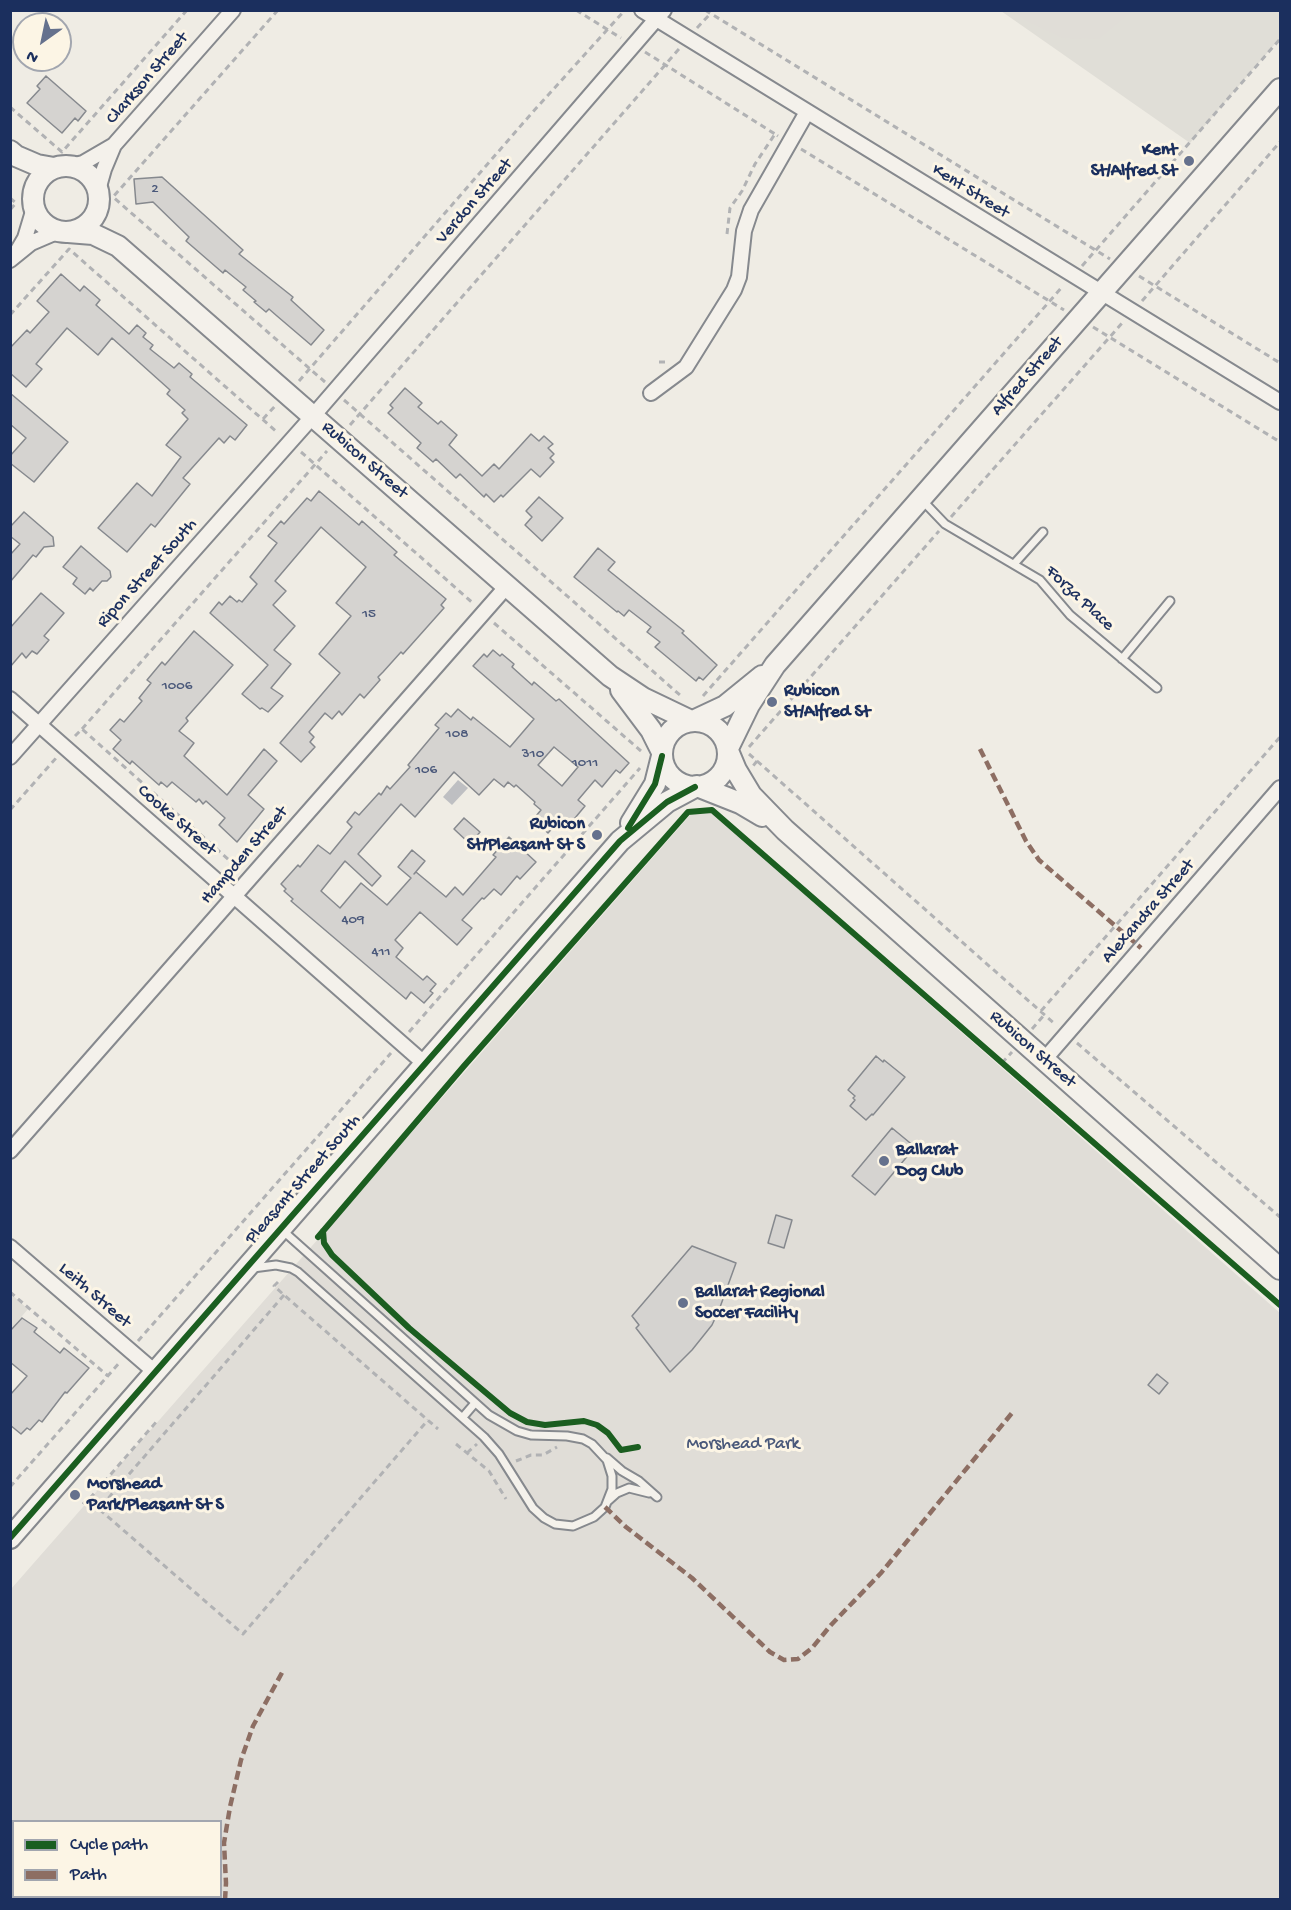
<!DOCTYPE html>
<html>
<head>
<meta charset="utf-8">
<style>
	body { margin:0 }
	#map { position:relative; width:1291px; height:1910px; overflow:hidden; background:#efece4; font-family:"Gochi Hand",sans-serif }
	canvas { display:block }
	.frame { position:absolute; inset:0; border:12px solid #1b2f5e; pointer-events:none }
	.legend { position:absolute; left:12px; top:1820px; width:210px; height:78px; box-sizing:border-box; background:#fcf5e5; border:2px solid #a2a6af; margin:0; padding:8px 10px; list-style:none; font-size:18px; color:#1b2f5e }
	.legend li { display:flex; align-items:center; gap:12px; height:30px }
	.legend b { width:30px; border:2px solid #a2a6af }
	.north { position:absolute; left:12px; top:12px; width:60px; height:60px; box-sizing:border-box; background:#fcf5e5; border:2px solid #a2a6af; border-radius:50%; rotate:213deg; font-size:16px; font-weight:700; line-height:24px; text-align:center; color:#1b2f5e }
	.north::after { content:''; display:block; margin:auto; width:21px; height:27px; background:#65718d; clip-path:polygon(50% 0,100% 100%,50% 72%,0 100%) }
</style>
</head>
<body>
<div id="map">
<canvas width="1291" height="1910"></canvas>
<div class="frame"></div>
<ul class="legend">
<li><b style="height:8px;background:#1b5e20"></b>Cycle path</li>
<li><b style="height:8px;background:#8d6e63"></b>Path</li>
</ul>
<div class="north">N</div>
</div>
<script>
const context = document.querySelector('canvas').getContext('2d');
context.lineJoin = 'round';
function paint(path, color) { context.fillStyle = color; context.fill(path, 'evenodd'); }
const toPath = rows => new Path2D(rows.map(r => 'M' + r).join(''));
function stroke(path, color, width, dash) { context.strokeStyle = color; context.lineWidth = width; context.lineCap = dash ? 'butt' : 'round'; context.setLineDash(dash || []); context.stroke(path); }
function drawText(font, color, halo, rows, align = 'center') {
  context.font = font + ' "Gochi Hand",sans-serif'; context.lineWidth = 6; context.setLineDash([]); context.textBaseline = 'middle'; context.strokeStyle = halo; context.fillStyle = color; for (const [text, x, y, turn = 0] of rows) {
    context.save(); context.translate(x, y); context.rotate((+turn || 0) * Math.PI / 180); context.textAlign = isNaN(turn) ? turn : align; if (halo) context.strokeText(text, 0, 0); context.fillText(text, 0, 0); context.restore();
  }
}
paint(toPath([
	[1001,11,1280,11,1280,38,1190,143],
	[11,1294,28,1309,11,1329]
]), '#e0ded7');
paint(toPath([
	[1014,11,1132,11,1098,39,1062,38,1027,21],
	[709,810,1280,1313,1280,1899,11,1900,11,1589,691,814],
	[14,1822,220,1822,220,1896,14,1896]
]), '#e0ddd7');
paint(toPath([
	[458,780,468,788,452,805,443,797]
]), '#bebfc2');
const building = toPath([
	[46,76,86,111,78,121,75,118,62,133,27,103,40,89,37,86,46,76],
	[162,177,243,250,239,254,293,297,291,300,324,330,311,345,277,316,269,309,266,312,254,302,256,301,243,290,246,287,225,270,223,273,186,241,189,237,153,202,136,204,134,179,162,177],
	[61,274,80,291,84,286,100,300,96,305,129,334,137,325,146,333,143,337,153,345,150,349,174,368,179,363,192,374,190,377,247,425,235,440,230,436,224,443,219,438,183,478,190,484,155,527,151,524,127,552,98,528,137,483,152,496,181,457,166,445,188,419,182,413,185,410,167,394,170,390,112,338,98,355,67,328,36,364,42,369,26,387,10,373,10,348,27,330,30,333,49,312,37,301,61,274],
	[405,388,422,403,418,407,438,424,441,421,457,435,449,445,482,476,494,464,499,469,531,434,539,441,544,436,553,444,548,448,554,454,550,458,554,462,540,477,531,469,503,497,501,495,494,502,486,494,484,497,460,474,456,478,436,459,433,462,417,448,421,443,388,413,393,408,390,405,405,388],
	[10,393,68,442,34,482,10,463,10,456,26,438,10,424,10,393],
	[319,491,359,525,362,521,397,552,394,555,446,599,441,605,444,608,403,654,401,652,383,672,378,677,380,680,364,698,360,694,342,715,339,711,332,719,325,713,309,732,314,737,310,742,315,747,301,762,280,743,340,673,319,654,351,616,336,603,366,567,321,527,275,581,286,591,273,605,295,626,274,650,291,664,271,688,283,696,268,712,262,708,260,709,242,694,268,665,210,613,219,602,222,605,230,596,237,602,239,600,242,602,257,584,250,577,277,543,268,536,281,521,284,524,307,498,311,501,319,491],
	[539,497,563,518,542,541,525,525,532,517,526,511,539,497],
	[24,512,53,537,54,546,44,547,36,557,33,555,10,582,10,555,20,544,10,536,10,527,24,512],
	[81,546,110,571,111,577,107,581,102,581,93,591,90,588,85,594,73,584,77,578,63,567,81,546],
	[598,548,615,562,608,570,684,631,682,633,717,665,703,680,699,677,696,681,655,647,660,642,647,632,651,627,629,610,624,616,618,611,617,612,574,577,598,548],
	[41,593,64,613,44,636,49,640,37,654,32,651,26,658,22,653,10,667,10,628,41,593],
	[194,631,233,665,186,718,188,721,179,731,194,743,184,756,227,795,264,749,277,761,248,795,264,809,237,842,219,825,225,818,206,801,203,804,199,799,196,802,172,782,167,787,161,782,159,785,132,761,130,764,113,749,121,740,110,730,120,719,124,722,142,701,139,698,151,683,147,680,162,662,165,665,194,631],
	[493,650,500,656,502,654,514,664,512,667,532,685,534,682,556,701,559,699,629,763,620,773,616,770,602,787,595,780,578,800,585,806,565,830,557,823,548,833,536,822,539,819,536,816,541,810,534,804,535,802,516,785,514,787,508,782,504,787,494,779,479,795,454,772,415,817,401,804,358,854,381,876,372,886,345,861,321,891,340,908,361,883,387,905,411,878,398,867,412,850,425,861,414,874,416,872,446,897,455,887,463,895,496,857,493,855,509,837,536,862,520,879,517,876,501,895,494,889,484,899,482,898,462,920,472,928,457,945,420,912,395,940,403,948,396,957,423,980,427,976,436,984,430,991,433,993,424,1003,411,992,406,999,291,901,293,899,284,891,286,889,281,884,298,865,300,867,318,845,330,854,352,827,347,822,355,812,359,815,379,793,381,795,387,786,390,789,410,767,408,765,439,728,435,725,446,713,451,717,458,709,471,720,473,717,510,747,534,719,473,666,484,654,487,657,493,650],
	[554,747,578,767,562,786,538,765,554,747],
	[464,818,480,832,470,844,454,829,464,818],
	[876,1056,883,1062,884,1060,905,1077,873,1115,872,1114,866,1120,850,1106,855,1100,853,1098,855,1096,848,1090,876,1056],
	[892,1128,915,1147,875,1195,852,1176,892,1128],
	[776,1215,792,1220,784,1248,768,1243,776,1215],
	[692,1246,736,1263,719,1310,712,1325,692,1350,670,1372,636,1328,639,1325,632,1316,692,1246],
	[22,1318,37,1328,34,1332,60,1353,64,1348,89,1368,67,1393,65,1392,42,1422,39,1420,30,1430,27,1428,21,1434,10,1425,10,1395,27,1376,10,1362,10,1331,22,1318],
	[1157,1374,1168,1383,1159,1394,1148,1385,1157,1374]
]);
paint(building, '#d5d3d0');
stroke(building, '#86898e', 1.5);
const lane = toPath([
	[923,501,945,524,1040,580,1070,615,1157,688],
	[1014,564,1043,532],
	[1122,659,1170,601],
	[253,1268,276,1265,291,1268,298,1272,484,1437,499,1454,533,1508,544,1518,555,1524,573,1526,594,1517,605,1507,612,1489,612,1476,607,1460,592,1444,583,1439,567,1436,531,1435,517,1431,489,1415,281,1229],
	[463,1417,475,1403],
	[607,1458,622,1471,639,1481,657,1497],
	[608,1501,617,1493,629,1488,649,1493]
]);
const street = toPath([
	[642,10,1280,402],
	[71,166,83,163,114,145],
	[98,190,104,169,114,145,233,10],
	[18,250,25,238,34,208],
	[10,260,31,243,59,231],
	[651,393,686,367,734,290,739,277,744,231,751,210,807,112],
	[10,699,425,1064],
	[10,757,313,416,664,10],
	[1044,1060,1280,788],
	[10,1151,507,586],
	[10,1247,155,1372]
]);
const secondary = toPath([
	[10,151,16,156,37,165,54,168],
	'33 199a33 33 0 1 1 66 0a33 33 0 1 1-66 0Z',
	[68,232,93,234,118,246,610,676,643,698,691,721],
	[621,690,651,730,662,752],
	'662 754a33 33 0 1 1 66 0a33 33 0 1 1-66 0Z',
	[693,721,725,706,762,676],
	[728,748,749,705,775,665,1280,89],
	[728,751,736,770,751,795,785,830,1280,1269],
	[697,786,740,803,762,816],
	[631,823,655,784,662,756],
	[10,1538,620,841,667,802,695,787]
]);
stroke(lane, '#86898e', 11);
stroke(street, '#86898e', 18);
stroke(secondary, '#86898e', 24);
stroke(toPath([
	[278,10,113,197,325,382],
	[576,10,621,38],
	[705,10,1110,259],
	[697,28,710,14],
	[645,52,775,134],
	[10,107,62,152,187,10],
	[801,149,1064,310],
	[10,198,16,203,10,210],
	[727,234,730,208,742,191,755,164,775,134,778,136],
	[1082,266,1280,39],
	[1139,276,1280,363],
	[1142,301,1280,142],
	[10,315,69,249,278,433],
	[1093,327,1280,442],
	[659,362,666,362],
	[299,381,531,114,625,10],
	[344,400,681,696],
	[263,419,276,405],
	[350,425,679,49],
	[301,452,474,604],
	[951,517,1123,322],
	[494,623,641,751],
	[703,696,1063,286],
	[82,729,327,451],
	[75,736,82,729,239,869],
	[749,747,939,531],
	[749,754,757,761,753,766],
	[757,761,1056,1025],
	[10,810,57,757],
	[1041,1011,1280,737],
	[1032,1029,1045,1014],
	[409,1032,640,768],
	[1077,1043,1280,1217],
	[1002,1063,1012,1052],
	[278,1282,274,1286,284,1295,438,1429],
	[10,1292,108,1376],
	[284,1295,99,1509,243,1634,428,1420],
	[138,1341,391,1053],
	[456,1444,489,1471,506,1499],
	[467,1453,477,1444],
	[516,1461,531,1455,543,1455,557,1447],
	[10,1487,120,1362],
	[75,1495,85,1504,157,1421]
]), '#b1b2b4', 3, [6, 4.5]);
stroke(lane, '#f4f1eb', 7);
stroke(street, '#f4f1eb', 14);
stroke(secondary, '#f4f1eb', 20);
stroke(toPath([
	[980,749,1026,841,1039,860,1141,948],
	[605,1507,626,1527,692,1578,770,1652,784,1660,798,1659,812,1648,831,1625,881,1573,1012,1413],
	[10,1899,11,1900],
	[225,1900,226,1883,224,1843,230,1807,241,1760,253,1726,284,1669]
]), '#8d6e63', 4.5, [9, 4.5]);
stroke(toPath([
	[628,828,655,784,662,756],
	[323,1231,324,1243,332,1255,409,1328,510,1413,527,1422,545,1425,584,1421,597,1425,608,1433,621,1450,638,1447],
	[318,1237,464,1066,688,812,712,810,1280,1305],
	[10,1538,620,841,667,802,695,787]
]), '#1b5e20', 6);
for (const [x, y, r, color] of [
	[1189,161,6,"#65718d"],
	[772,702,6,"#65718d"],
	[597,835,6,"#65718d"],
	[884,1161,6,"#65718d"],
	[683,1303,6,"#65718d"],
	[75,1495,6,"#65718d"]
]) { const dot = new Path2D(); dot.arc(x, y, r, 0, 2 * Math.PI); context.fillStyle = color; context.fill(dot); stroke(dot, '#fcf5e5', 2); }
drawText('15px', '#4a587a', null, [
	["2",155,190],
	["15",369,615],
	["1006",177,687],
	["108",457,735],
	["310",533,755],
	["1011",585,764],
	["106",426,771],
	["409",353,921],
	["411",381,953]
]);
drawText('18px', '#1b2f5e', '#fcf5e5', [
	["Clarkson Street",148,79,-49],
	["Kent Street",970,192,32],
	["Verdon Street",475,202,-49],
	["Alfred Street",1028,377,-49],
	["Rubicon Street",364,461,41],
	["Ripon Street South",148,574,-48],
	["Forza Place",1079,599,43],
	["Cooke Street",176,821,41],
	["Hampden Street",245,856,-49],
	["Alexandra Street",1149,912,-49],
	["Rubicon Street",1032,1050,41],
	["Pleasant Street South",304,1180,-49],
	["Leith Street",94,1296,41]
]);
drawText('bold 18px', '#1b2f5e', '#fcf5e5', [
	["Kent",1177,151,"right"],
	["St/Alfred St",1177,172,"right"],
	["Rubicon",784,692],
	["St/Alfred St",784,713],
	["Rubicon",585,825,"right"],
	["St/Pleasant St S",585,846,"right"],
	["Ballarat",896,1151],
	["Dog Club",896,1172],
	["Ballarat Regional",695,1293],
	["Soccer Facility",695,1314],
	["Morshead",87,1485],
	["Park/Pleasant St S",87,1506]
], 'left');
drawText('18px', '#49587a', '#fcf5e5', [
	["Morshead Park",743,1445]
]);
</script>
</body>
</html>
